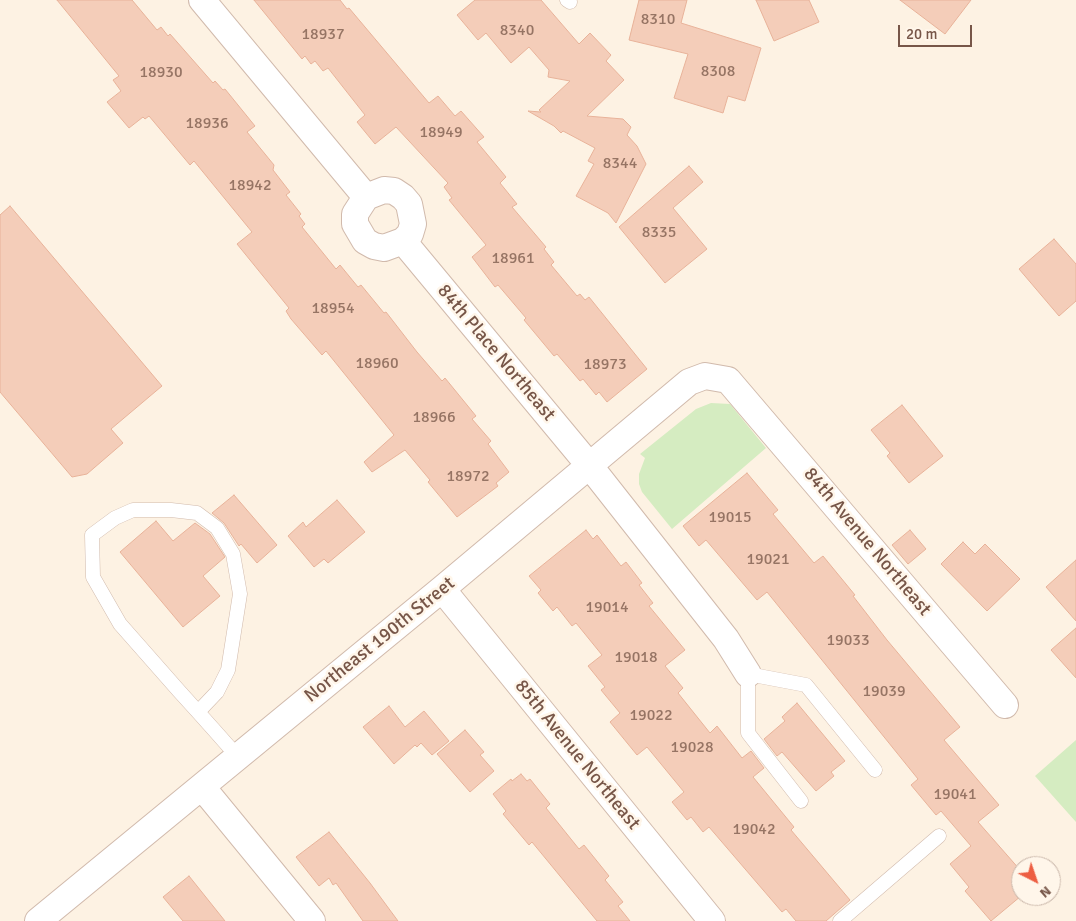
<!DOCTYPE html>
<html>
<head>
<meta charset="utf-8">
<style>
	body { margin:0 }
	#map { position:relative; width:1076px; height:921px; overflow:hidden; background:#fdf2e3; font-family:Signika,sans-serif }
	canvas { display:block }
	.north { position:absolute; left:1011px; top:856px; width:50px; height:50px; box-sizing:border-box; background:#fff6ea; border:1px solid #c9b6a9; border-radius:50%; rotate:139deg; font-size:14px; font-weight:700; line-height:20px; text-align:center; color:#775648 }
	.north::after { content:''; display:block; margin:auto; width:18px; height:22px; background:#ed5e42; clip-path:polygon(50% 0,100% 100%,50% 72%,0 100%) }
	.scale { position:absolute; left:898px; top:25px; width:74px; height:22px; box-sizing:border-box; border:2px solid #775648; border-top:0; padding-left:6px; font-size:15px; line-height:18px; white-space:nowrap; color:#775648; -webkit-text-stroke:4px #fff6ea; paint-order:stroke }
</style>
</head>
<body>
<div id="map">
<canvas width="1076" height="921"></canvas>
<div class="north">N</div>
<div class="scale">20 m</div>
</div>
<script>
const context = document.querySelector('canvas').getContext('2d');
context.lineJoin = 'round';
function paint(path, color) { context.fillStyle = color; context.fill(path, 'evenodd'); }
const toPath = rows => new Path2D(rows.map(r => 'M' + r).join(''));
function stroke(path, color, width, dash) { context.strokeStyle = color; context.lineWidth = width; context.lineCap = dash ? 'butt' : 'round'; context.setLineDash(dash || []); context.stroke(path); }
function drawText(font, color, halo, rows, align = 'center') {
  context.font = font + ' Signika,sans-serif'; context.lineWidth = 5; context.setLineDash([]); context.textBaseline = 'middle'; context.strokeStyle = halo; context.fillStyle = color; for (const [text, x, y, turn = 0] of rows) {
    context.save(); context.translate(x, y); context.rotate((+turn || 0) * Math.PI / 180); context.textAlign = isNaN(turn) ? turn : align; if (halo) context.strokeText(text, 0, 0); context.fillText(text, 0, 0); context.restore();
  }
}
paint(toPath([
	[711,403,730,404,766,448,672,529,642,492,639,484,639,474,645,458,640,454,696,409],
	[1076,740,1076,822,1035,776]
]), '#d5ecc1');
const building = toPath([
	[57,0,132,0,157,30,161,27,168,36,170,34,213,83,215,81,223,90,225,89,255,126,247,132,274,165,273,170,290,192,286,195,301,214,299,216,305,224,302,227,336,269,340,265,358,287,361,285,384,313,386,312,417,352,442,381,445,378,476,416,472,419,491,441,488,444,509,472,496,483,498,486,457,517,428,482,430,480,405,450,372,472,364,462,394,435,326,351,322,355,291,319,286,311,289,308,237,244,252,232,194,161,190,165,149,116,145,119,143,117,129,128,107,102,121,91,113,80,119,76,57,0],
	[254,0,340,0,347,9,349,8,429,103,438,96,455,116,461,111,484,137,477,142,506,177,500,183,517,204,512,207,546,247,544,249,554,262,551,265,577,296,580,294,585,300,589,297,647,369,607,402,599,392,596,395,583,379,580,381,557,354,554,356,524,320,526,318,498,285,495,287,472,257,486,245,449,200,452,198,444,187,448,183,396,127,375,144,357,122,365,115,328,68,323,71,315,61,311,64,305,56,302,59,254,0],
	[475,0,541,0,579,44,590,33,611,55,606,61,624,80,587,116,623,119,631,127,627,135,637,146,646,164,616,223,608,213,576,196,594,164,588,161,595,148,563,131,561,133,554,126,528,111,541,112,539,110,570,81,548,77,549,70,529,47,511,63,486,33,478,40,457,15,475,0],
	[639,0,687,0,681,23,761,48,745,101,728,96,723,113,674,98,688,54,629,40,639,0],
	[756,0,809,0,819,22,774,41,756,0],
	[900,0,971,0,945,34,900,0],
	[689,166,703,182,673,208,707,249,665,283,619,227,689,166],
	[10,206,162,386,111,429,123,443,87,474,72,477,0,392,0,215,10,206],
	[1054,239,1076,264,1076,301,1059,316,1019,269,1054,239],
	[902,405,943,456,909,483,887,456,890,453,871,430,902,405],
	[747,473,778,510,773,514,814,563,823,556,855,595,853,596,887,640,960,727,944,740,999,805,978,822,1021,871,1021,896,991,921,965,891,969,887,950,864,971,846,941,811,936,815,911,785,918,779,767,592,757,600,706,540,699,546,683,526,747,473],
	[234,495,277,545,257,563,241,544,239,546,224,523,212,513,234,495],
	[337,500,365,532,328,563,324,559,314,567,288,536,303,522,306,527,337,500],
	[156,521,173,541,195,523,210,534,225,557,203,576,220,596,183,627,120,552,156,521],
	[586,530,593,539,597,535,621,566,626,562,642,583,639,585,653,603,649,606,685,650,665,666,683,688,678,693,710,733,717,726,742,758,751,751,764,768,753,777,794,827,791,830,850,900,826,921,796,921,786,909,782,912,709,827,703,832,691,817,687,820,672,802,684,792,647,747,637,755,610,722,620,713,601,690,605,687,588,666,602,655,576,623,572,626,557,607,553,611,538,593,541,590,529,576,586,530],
	[910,530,926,549,908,564,892,545,910,530],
	[963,542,975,554,985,544,1020,579,987,611,941,564,963,542],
	[1076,560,1076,621,1046,587,1076,560],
	[1076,628,1076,678,1051,650,1076,628],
	[797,703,845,761,831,772,834,776,816,791,782,752,777,756,764,739,785,721,782,717,797,703],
	[389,706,405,727,424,711,449,741,432,755,421,743,417,747,415,745,394,764,363,727,389,706],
	[465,730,484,752,480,755,494,771,470,792,437,754,465,730],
	[521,774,527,781,530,779,550,804,546,808,579,849,584,845,609,876,605,880,623,902,618,906,630,921,597,921,532,842,529,845,503,814,506,811,493,794,511,779,512,781,521,774],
	[329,832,370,883,398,921,363,921,336,883,333,885,329,878,319,886,296,857,329,832],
	[189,876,225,921,183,921,163,897,189,876]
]);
paint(building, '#f4cdb9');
stroke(building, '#e8b299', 1);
const lane = toPath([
	[567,0,570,2],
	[198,712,217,692,228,670,240,594,233,554,217,528,197,513,171,510,133,510,115,518,92,535,93,577,120,624,179,691,198,712,215,731,238,757],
	[801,801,748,733,748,674,806,685,875,770],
	[840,921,939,836]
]);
const street = toPath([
	[202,0,366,197],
	[403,241,384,248,374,246,365,241,355,224,355,214,366,197,384,190,394,191,403,197,409,204,413,224,410,234,403,241,589,465,726,639,748,674],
	[442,589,712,921],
	[202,787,312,921],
	[38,921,442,589,689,382,705,376,728,380,1005,705]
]);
stroke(lane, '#d1baac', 15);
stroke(street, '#d1baac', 28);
stroke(lane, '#fff', 14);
stroke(street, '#fff', 26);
drawText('16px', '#967464', null, [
	["8310",658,20],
	["8340",517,31],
	["18937",323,35],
	["8308",718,72],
	["18930",161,73],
	["18936",207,124],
	["18949",441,133],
	["8344",620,164],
	["18942",250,186],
	["8335",659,233],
	["18961",513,259],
	["18954",333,309],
	["18960",377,364],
	["18973",605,365],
	["18966",434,418],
	["18972",468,477],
	["19015",730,518],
	["19021",768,560],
	["19014",607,608],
	["19033",848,641],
	["19018",636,658],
	["19039",884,692],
	["19022",651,716],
	["19028",692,748],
	["19041",955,795],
	["19042",754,830]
]);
drawText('19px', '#775648', '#fff6ea', [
	["84th Place Northeast",496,353,50],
	["84th Avenue Northeast",867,542,50],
	["Northeast 190th Street",380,640,-39],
	["85th Avenue Northeast",577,755,51]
]);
</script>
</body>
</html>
